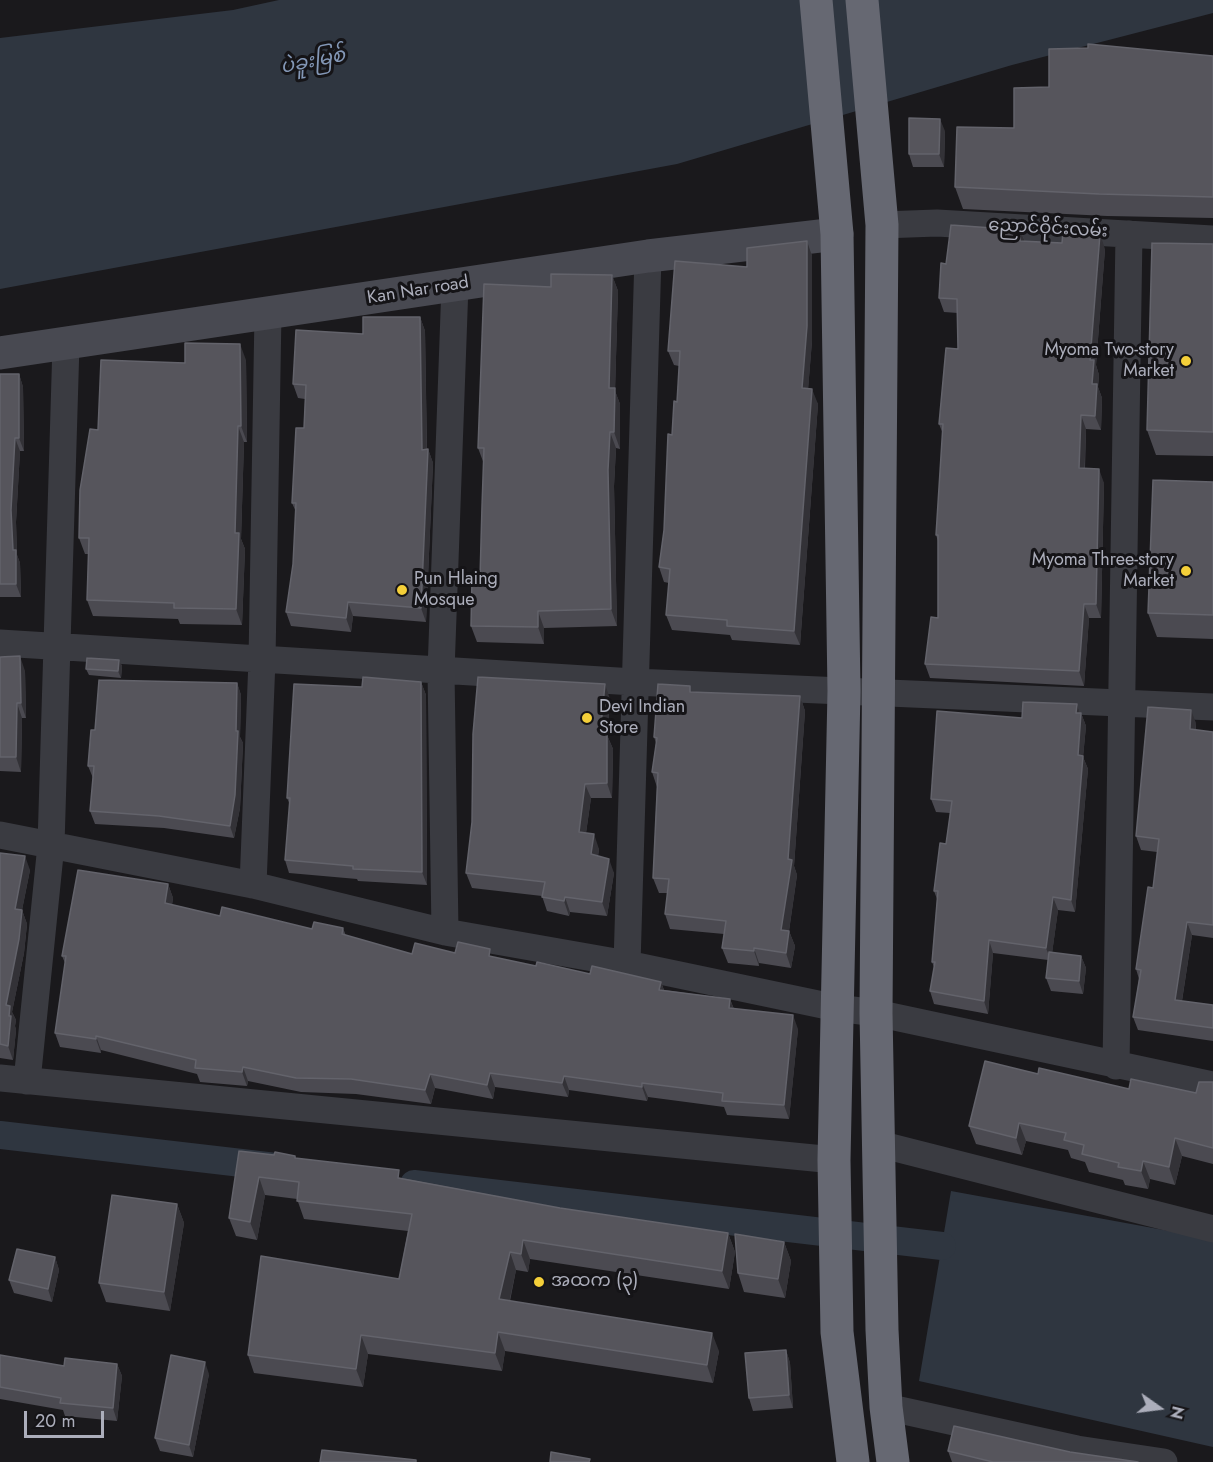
<!DOCTYPE html>
<html>
<head>
<meta charset="utf-8">
<style>
	body { margin:0 }
	#map { position:relative; width:1213px; height:1462px; overflow:hidden; background:#1a191c; font-family:Jost,sans-serif }
	canvas { display:block }
	.north { position:absolute; left:1129px; top:1378px; width:60px; height:60px; -webkit-text-stroke:4px #151417; paint-order:stroke; rotate:104deg; font-size:16px; font-weight:700; line-height:24px; text-align:center; color:#acaebb }
	.north::after { content:''; display:block; margin:auto; width:21px; height:27px; background:#acaebb; clip-path:polygon(50% 0,100% 100%,50% 72%,0 100%) }
	.scale { position:absolute; left:24px; top:1411px; width:80px; height:27px; box-sizing:border-box; border:3px solid #acaebb; border-top:0; padding-left:8px; font-size:18px; line-height:21px; white-space:nowrap; color:#acaebb; -webkit-text-stroke:4px #151417; paint-order:stroke }
</style>
</head>
<body>
<div id="map">
<canvas width="1213" height="1462"></canvas>
<div class="north">N</div>
<div class="scale">20 m</div>
</div>
<script>
const context = document.querySelector('canvas').getContext('2d');
context.lineJoin = 'round';
function paint(path, color) { context.fillStyle = color; context.fill(path, 'evenodd'); }
const toPath = rows => new Path2D(rows.map(r => 'M' + r).join(''));
function stroke(path, color, width, dash) { context.strokeStyle = color; context.lineWidth = width; context.lineCap = dash ? 'butt' : 'round'; context.setLineDash(dash || []); context.stroke(path); }
function drawText(font, color, halo, rows, align = 'center') {
  context.font = font + ' Jost,"Noto Sans Myanmar",sans-serif'; context.lineWidth = 6; context.setLineDash([]); context.textBaseline = 'middle'; context.strokeStyle = halo; context.fillStyle = color; for (const [text, x, y, turn = 0] of rows) {
    context.save(); context.translate(x, y); context.rotate((+turn || 0) * Math.PI / 180); context.textAlign = isNaN(turn) ? turn : align; if (halo) context.strokeText(text, 0, 0); context.fillText(text, 0, 0); context.restore();
  }
}
paint(toPath([
	[279,0,1213,0,1213,13,1012,65,677,164,0,289,0,38,233,10],
	[951,1191,1213,1239,1213,1447,919,1381]
]), '#2f3640');
stroke(toPath([
	[0,1135,276,1167],
	[414,1184,942,1246]
]), '#2f3640', 28);
stroke(toPath([
	[882,225,937,223,1213,239],
	[0,643,634,682,1213,707],
	[0,835,253,885,445,932,627,964,837,1008,876,1013,1213,1085],
	[253,885,262,660,268,313],
	[445,932,441,671,455,285],
	[627,964,648,256],
	[1116,1066,1129,234],
	[0,1078,834,1160],
	[27,1081,51,845,66,344],
	[879,1144,1213,1229],
	[886,1407,1077,1449,1164,1462]
]), '#3a3b41', 27);
stroke(toPath([
	[0,353,648,256,837,234]
]), '#484951', 33);
stroke(toPath([
	[816,0,837,234,844,691,834,1160,837,1332,853,1462],
	[862,0,882,225,876,1013,882,1330,886,1407,893,1462]
]), '#666872', 33);
paint(toPath([
	[1213,56,1213,218,1107,216,963,209,955,187,1014,128,1049,87],
	[945,131,944,167,913,167,909,154],
	[1020,230,1025,241,1105,249,1096,365,1099,375,1098,387,1102,398,1101,430,1086,429,1085,468,1104,483,1101,618,1089,618,1084,686,930,678,925,664,938,618,938,541,936,535,943,434,939,424,958,349,958,313,944,312,939,298,946,264],
	[807,241,812,256,812,341,808,389,818,404,800,645,732,640,730,635,672,630,666,615,669,583,664,582,659,567,664,530,672,435,677,402,679,366,674,365,668,351,747,267],
	[1213,244,1213,456,1156,455,1147,430],
	[612,275,618,291,615,391,620,404,620,449,616,448,614,486,617,626,544,628,544,644,477,642,471,626,480,578,484,464,478,448,551,287],
	[420,317,425,331,427,449,428,449,433,463,426,622,353,616,351,632,291,626,286,612,293,564,296,512,292,503,304,428,305,399,298,398,293,384,363,334],
	[246,360,247,442,244,442,241,539,245,549,242,625,180,624,178,619,93,616,87,600,89,554,85,554,79,538,185,363],
	[0,374,19,374,23,387,24,451,20,451,16,522,17,555,20,563,21,597,0,597],
	[1213,482,1213,639,1157,637,1148,613],
	[0,657,25,671,26,718,22,718,21,772,0,771],
	[119,660,122,666,121,678,89,675,86,669],
	[421,682,426,695,427,885,358,881,357,879,289,873,285,860,290,805,287,798,362,687],
	[237,683,241,695,240,737,243,743,240,808,234,838,164,828,95,824,90,811,93,778,88,766,95,730],
	[693,692,800,696,805,711,794,866,797,875,789,931,795,946,791,968,759,963,759,966,728,963,722,948,724,934,670,929,665,914,668,893,659,893,653,878,657,787,652,772,656,743,654,737],
	[610,699,607,735,613,749,612,798,591,798,586,833,599,849,598,856,614,873,607,916,570,912,569,916,547,911,542,896,472,888,466,873],
	[1077,704,1080,713,1081,713,1086,726,1083,757,1088,769,1075,912,1058,910,1052,953,1081,956,1086,968,1083,994,1051,991,1046,978,1048,960,993,953,988,1014,934,1004,930,991,934,967,932,962,937,899,934,891,946,844,950,813,936,812,931,799],
	[1196,723,1196,730,1213,732,1213,938,1192,935,1182,1001,1213,1005,1213,1041,1138,1030,1133,1017,1139,979,1136,969,1153,888,1157,852,1141,850,1136,836],
	[0,853,30,870,22,910,27,924,24,953,12,1012,16,1020,15,1026,16,1030,13,1060,0,1058],
	[168,884,173,898,172,905,220,916,312,929,343,928,346,936,412,954,455,953,493,957,536,966,590,974,661,982,664,990,730,999,734,1009,798,1029,789,1119,727,1115,724,1107,648,1097,647,1101,569,1090,568,1097,495,1087,493,1099,435,1088,431,1104,356,1094,301,1092,248,1081,247,1086,200,1082,197,1074,101,1050,101,1053,60,1047,55,1033,65,963,62,956],
	[1038,1074,1129,1089,1196,1093,1213,1082,1213,1164,1182,1156,1175,1185,1150,1179,1148,1189,1125,1185,1123,1180,1089,1172,1085,1162,1071,1158,1068,1150,1026,1141,1022,1155,976,1144,969,1126],
	[274,1155,295,1156,296,1158,560,1208,728,1233,735,1252,729,1289,530,1259,528,1272,516,1270,510,1301,719,1351,713,1383,505,1351,502,1371,368,1354,363,1387,254,1373,248,1355,399,1279,408,1231,304,1219,297,1199,265,1195,257,1240,236,1236,229,1218],
	[177,1204,184,1223,170,1311,106,1302,99,1283],
	[784,1242,791,1261,785,1298,744,1292,738,1273],
	[55,1257,59,1270,52,1302,14,1293,9,1280],
	[786,1350,790,1363,793,1408,753,1411,749,1398],
	[0,1355,64,1366,117,1364,122,1376,117,1421,65,1416,63,1410,0,1399],
	[209,1374,193,1457,160,1451,155,1438],
	[948,1451,1070,1452,1138,1462,952,1462]
]), '#4b4a51');
paint(toPath([
	[940,119,945,131,944,167,939,154],
	[1020,230,1026,244,1020,241],
	[1100,234,1105,249,1096,365,1099,375,1098,387,1102,398,1101,430,1095,416,1090,360],
	[807,241,812,256,812,341,807,403,802,388],
	[612,275,618,291,615,391,620,404,620,449,614,432,609,388],
	[420,317,425,331,427,464,422,450],
	[240,344,246,360,247,442,241,426],
	[19,374,23,387,24,451,19,438],
	[812,389,818,404,800,645,794,631],
	[1081,415,1086,429,1084,482,1079,468],
	[238,426,244,442,241,539,245,549,242,625,236,609,235,533],
	[610,432,616,448,614,486,617,626,611,609,608,470],
	[15,438,20,451,16,522,17,555,20,563,21,597,16,584,13,550,11,510],
	[428,449,433,463,426,622,421,608],
	[1099,469,1104,483,1101,618,1096,604],
	[348,602,353,616,351,632,346,618],
	[1084,604,1089,618,1084,686,1079,671],
	[538,611,544,628,544,644,538,627],
	[20,656,25,671,26,718,21,703],
	[119,660,122,666,121,678,118,671],
	[421,682,426,695,427,885,422,872],
	[237,683,241,695,240,737,243,743,240,808,234,838,230,826,236,731],
	[605,684,610,699,606,749,600,735],
	[800,696,805,711,794,866,797,875,787,945,781,930,788,859],
	[17,703,22,718,21,772,16,757],
	[1077,704,1081,716,1081,713,1086,726,1083,757,1088,769,1075,912,1071,900,1078,755,1076,713],
	[1191,710,1196,723,1195,743,1190,729],
	[607,735,613,749,612,798,607,783],
	[585,784,591,798,584,847,579,832],
	[594,834,599,849,596,869,591,854],
	[25,856,30,870,22,910,27,924,24,953,12,1012,16,1020,15,1026,16,1030,13,1060,8,1046,6,1005,15,909],
	[609,859,614,873,607,916,602,902],
	[168,884,173,898,170,917,165,903],
	[565,897,570,912,569,916,564,901],
	[1053,897,1058,910,1051,961,1046,948],
	[1187,922,1192,935,1180,1013,1175,1000],
	[789,931,795,946,791,968,786,953],
	[989,940,993,953,988,1014,984,1001],
	[754,948,759,963,759,966,754,951],
	[1081,956,1086,968,1083,994,1079,981],
	[661,982,666,996,659,990],
	[730,999,735,1013,729,1008],
	[793,1015,798,1029,789,1119,784,1105],
	[96,1036,101,1050,101,1053,96,1039],
	[243,1067,248,1081,247,1086,242,1072],
	[490,1073,495,1087,493,1099,487,1085],
	[430,1074,435,1088,431,1104,425,1090],
	[564,1076,569,1090,568,1097,562,1083],
	[642,1083,648,1097,647,1101,642,1087],
	[1019,1123,1026,1141,1022,1155,1016,1138],
	[1175,1138,1182,1156,1175,1185,1169,1167],
	[1143,1161,1150,1179,1148,1189,1141,1171],
	[259,1177,265,1195,257,1240,250,1222],
	[177,1204,184,1223,170,1311,164,1292],
	[728,1233,735,1252,729,1289,722,1271],
	[523,1240,530,1259,528,1272,521,1254],
	[784,1242,791,1261,785,1298,778,1279],
	[510,1252,516,1270,506,1317,499,1299],
	[55,1257,59,1270,52,1302,48,1289],
	[498,1332,505,1351,502,1371,495,1353],
	[712,1333,719,1351,713,1383,707,1365],
	[361,1335,368,1354,363,1387,356,1369],
	[786,1350,790,1363,793,1408,789,1395],
	[205,1362,209,1374,193,1457,189,1445],
	[117,1364,122,1376,117,1421,113,1408]
]), '#333237');
const building = toPath([
	[1088,44,1213,56,1213,197,1099,194,955,187,957,127,1014,128,1014,88,1049,87,1049,49,1088,48,1088,44],
	[909,118,940,119,939,154,909,154,909,118],
	[951,225,1020,230,1020,241,1062,243,1063,232,1100,234,1090,360,1094,360,1092,384,1097,384,1095,416,1081,415,1079,468,1099,469,1096,604,1084,604,1079,671,925,664,931,617,938,618,938,535,936,535,943,424,939,424,946,348,958,349,957,299,939,298,941,263,946,264,951,225],
	[807,241,807,326,802,388,812,389,794,631,727,626,727,620,666,615,670,569,659,567,664,530,668,434,672,435,674,401,677,402,680,351,668,351,675,261,747,267,747,248,807,241],
	[1152,243,1213,244,1213,432,1147,430,1152,243],
	[551,274,612,275,609,388,615,388,614,432,610,432,608,470,611,609,538,611,538,627,471,626,472,578,480,578,482,506,484,448,478,448,484,284,551,287,551,274],
	[363,317,420,317,422,450,428,449,421,608,348,602,346,618,286,612,293,564,296,503,292,503,296,428,304,428,306,385,293,384,296,330,363,334,363,317],
	[185,343,240,344,241,426,238,426,235,533,239,533,236,609,174,608,174,603,87,600,89,538,79,538,80,490,90,429,98,430,101,360,185,363,185,343],
	[0,374,19,374,19,438,15,438,11,510,13,550,16,550,16,584,0,584,0,374],
	[1153,480,1213,482,1213,615,1148,613,1153,480],
	[20,656,21,703,17,703,16,757,0,757,0,657,20,656],
	[87,658,119,660,118,671,86,669,87,658],
	[363,677,421,682,422,872,353,869,353,866,285,860,290,798,287,798,294,684,362,687,363,677],
	[478,677,605,684,600,735,607,735,607,783,585,784,579,832,594,834,591,854,609,859,602,902,565,897,564,901,542,897,545,882,466,873,472,822,473,734,478,677],
	[99,680,237,683,236,731,238,731,235,795,230,826,159,816,90,811,94,766,88,766,91,730,95,730,99,680],
	[658,684,690,686,690,692,800,696,788,859,792,860,781,930,789,931,786,953,754,948,754,951,722,948,726,921,665,914,669,879,653,878,658,773,652,772,657,738,654,737,658,684],
	[1023,702,1077,704,1076,713,1081,713,1078,755,1083,756,1071,900,1053,897,1046,948,989,940,984,1001,930,991,935,962,932,962,938,891,934,891,940,843,946,844,952,801,931,799,937,711,1022,718,1023,702],
	[1148,707,1191,710,1190,729,1213,732,1213,925,1187,922,1175,1000,1213,1005,1213,1028,1133,1017,1141,970,1136,969,1148,887,1153,888,1159,839,1136,836,1148,707],
	[0,853,25,856,15,909,22,910,19,939,6,1005,10,1006,9,1016,11,1016,8,1046,0,1044,0,853],
	[78,870,168,884,165,903,220,916,222,907,312,929,314,922,343,928,342,934,412,954,415,943,455,953,458,942,490,949,489,956,536,966,537,962,590,974,592,966,661,982,659,990,730,999,729,1008,793,1015,784,1105,722,1101,723,1093,642,1083,642,1087,564,1076,562,1083,490,1073,487,1085,430,1074,425,1090,351,1079,296,1078,243,1067,242,1072,195,1068,196,1060,96,1036,96,1039,55,1033,66,956,62,956,78,870],
	[1049,952,1081,956,1079,981,1046,978,1049,952],
	[985,1061,1038,1074,1039,1068,1129,1089,1131,1079,1196,1093,1199,1082,1213,1082,1213,1148,1175,1138,1169,1167,1143,1161,1141,1171,1118,1167,1119,1163,1082,1154,1084,1145,1064,1140,1066,1133,1019,1123,1016,1138,969,1126,985,1061],
	[239,1151,274,1155,275,1152,295,1156,295,1158,399,1170,398,1178,560,1208,728,1233,722,1271,523,1240,521,1254,510,1252,499,1299,712,1333,707,1365,498,1332,495,1353,361,1335,356,1369,248,1355,261,1256,399,1279,412,1214,297,1201,299,1182,259,1177,250,1222,229,1218,239,1151],
	[112,1195,177,1204,164,1292,99,1283,112,1195],
	[735,1234,784,1242,778,1279,738,1273,735,1234],
	[17,1249,55,1257,48,1289,9,1280,17,1249],
	[786,1350,789,1395,749,1398,745,1353,786,1350],
	[0,1355,64,1366,65,1358,117,1364,113,1408,60,1403,61,1398,0,1387,0,1355],
	[171,1355,205,1362,189,1445,155,1438,171,1355],
	[954,1426,1070,1452,1138,1462,993,1462,948,1451,954,1426],
	[322,1450,416,1460,416,1462,320,1462,322,1450],
	[551,1452,590,1459,589,1462,550,1462,551,1452]
]);
paint(building, '#56555c');
stroke(building, '#63636b', 1.5);
for (const [x, y, r, color] of [
	[1186,361,6,"#f4cf39"],
	[1186,571,6,"#f4cf39"],
	[402,590,6,"#f4cf39"],
	[587,718,6,"#f4cf39"],
	[539,1282,6,"#f4cf39"]
]) { const dot = new Path2D(); dot.arc(x, y, r, 0, 2 * Math.PI); context.fillStyle = color; context.fill(dot); stroke(dot, '#151417', 2); }
drawText('18px', '#acaebb', '#151417', [
	["ညောင်ဝိုင်းလမ်း",1048,229,3],
	["Kan Nar road",418,291,-9]
]);
drawText('18px', '#acaebb', '#151417', [
	["Myoma Two-story",1174,351,"right"],
	["Market",1174,372,"right"],
	["Myoma Three-story",1174,561,"right"],
	["Market",1174,582,"right"],
	["Pun Hlaing",414,580],
	["Mosque",414,601],
	["Devi Indian",599,708],
	["Store",599,729],
	["အထက (၃)",551,1282]
], 'left');
drawText('italic 20px', '#8397b6', '#151417', [
	["ပဲခူးမြစ်",313,62,-11]
]);
</script>
</body>
</html>
